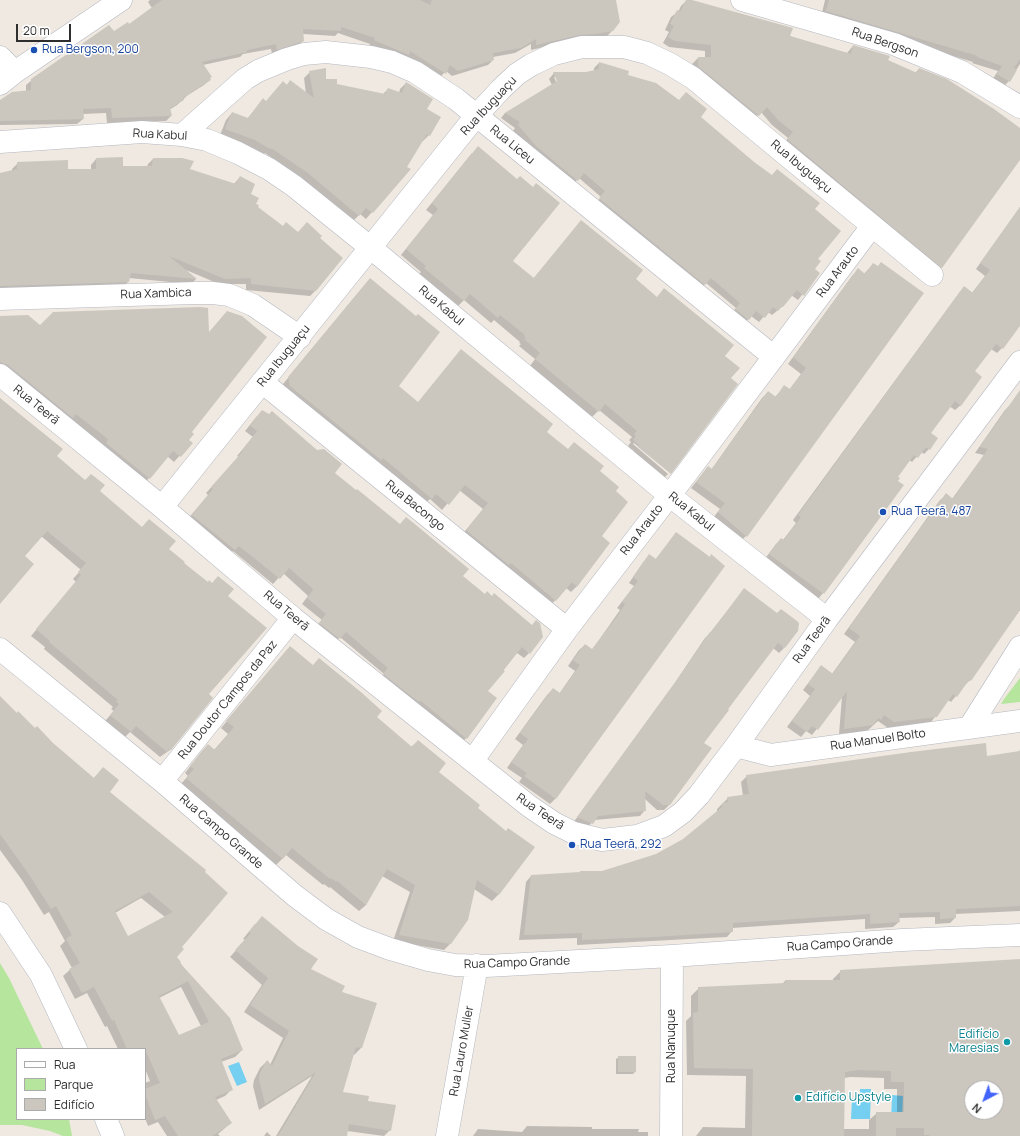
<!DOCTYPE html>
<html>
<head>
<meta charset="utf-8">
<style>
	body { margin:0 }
	#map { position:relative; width:1020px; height:1136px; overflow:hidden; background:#efe9e1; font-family:Manrope,sans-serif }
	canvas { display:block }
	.legend { position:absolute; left:16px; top:1048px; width:130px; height:72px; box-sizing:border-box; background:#fff; border:1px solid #ababab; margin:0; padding:5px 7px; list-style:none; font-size:12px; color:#2e2e2e }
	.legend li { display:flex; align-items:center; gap:8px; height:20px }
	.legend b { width:20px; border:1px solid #ababab }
	.north { position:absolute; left:964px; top:1080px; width:40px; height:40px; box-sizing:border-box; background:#fff; border:1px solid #ababab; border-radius:50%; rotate:221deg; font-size:11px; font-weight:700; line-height:16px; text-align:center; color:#2e2e2e }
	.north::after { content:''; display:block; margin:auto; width:14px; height:18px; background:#4264fb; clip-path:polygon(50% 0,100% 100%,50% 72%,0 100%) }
	.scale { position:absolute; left:16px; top:24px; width:55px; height:18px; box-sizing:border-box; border:2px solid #2e2e2e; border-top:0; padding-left:5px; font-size:12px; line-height:14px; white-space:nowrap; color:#2e2e2e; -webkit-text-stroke:3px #fff; paint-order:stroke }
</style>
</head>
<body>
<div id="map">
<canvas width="1020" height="1136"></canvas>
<ul class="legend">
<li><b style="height:5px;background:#fff"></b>Rua</li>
<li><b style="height:11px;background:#b6e59e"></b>Parque</li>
<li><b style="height:11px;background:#cbc7bf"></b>Edifício</li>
</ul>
<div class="north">N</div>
<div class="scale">20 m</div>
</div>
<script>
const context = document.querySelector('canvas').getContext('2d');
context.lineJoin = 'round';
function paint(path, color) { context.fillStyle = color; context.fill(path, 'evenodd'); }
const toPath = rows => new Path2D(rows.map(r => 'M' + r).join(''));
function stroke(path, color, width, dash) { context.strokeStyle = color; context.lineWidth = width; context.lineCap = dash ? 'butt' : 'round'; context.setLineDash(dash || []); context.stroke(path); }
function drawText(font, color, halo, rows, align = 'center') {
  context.font = font + ' Manrope,sans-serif'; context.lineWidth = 3; context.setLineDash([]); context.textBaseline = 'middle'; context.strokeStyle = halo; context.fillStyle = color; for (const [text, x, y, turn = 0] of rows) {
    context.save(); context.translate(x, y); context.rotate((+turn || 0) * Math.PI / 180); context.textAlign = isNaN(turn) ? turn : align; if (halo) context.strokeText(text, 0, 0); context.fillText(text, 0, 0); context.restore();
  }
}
paint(toPath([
	[1020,678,1020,702,1001,704,1004,699],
	[0,963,9,978,43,1049,17,1049,17,1119,69,1119,72,1136,63,1136,50,1131,22,1125,0,1125]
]), '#b6e59e');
paint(toPath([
	[239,1062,247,1082,237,1086,228,1066],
	[860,1089,871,1089,870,1119,851,1119,852,1098,860,1098],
	[892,1095,903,1096,902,1123,891,1123]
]), '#75cff0');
paint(toPath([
	[150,0,615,0,612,31,607,36,573,40,531,50,531,44,515,53,493,57,493,60,488,65,452,76,446,71,439,78,402,59,369,46,370,44,338,33,335,36,303,34,303,41,297,47,272,54,271,49,243,54,240,57,203,65,210,80,204,85,188,95,177,105,169,110,171,116,166,121,107,123,106,113,83,114,83,119,77,124,0,125,0,101,26,92,26,85,32,80,129,25,152,8,148,2],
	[687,0,789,36,847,53,853,46,915,73,919,69,1020,129,1020,159,942,267,936,273,782,146,788,138,772,125,761,112,752,121,692,72,692,64,698,58,705,58,705,51,669,47,663,43,669,32,665,30,671,17,678,12,681,6],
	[825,0,1020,0,1020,64,1009,81,1003,87,992,80,998,71,972,63,973,62,821,17],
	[599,63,627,75,700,117,767,173,814,209,816,259,814,269,819,273,798,300,791,295,783,306,772,315,768,312,759,322,751,316,743,325,730,315,736,308,706,283,699,290,595,204,601,197,579,178,572,185,513,131,515,128,501,118,505,113,552,85,549,79,554,73,586,73,594,71,594,68],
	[554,77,557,77,558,86],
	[310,72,336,85,383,94,388,89,399,93,400,89,406,83,425,109,429,135,423,141,422,140,406,167,409,169,366,219,360,214,353,221,302,179,265,153,263,155,220,135,226,120,232,113,247,119,263,100,266,102,290,82,306,94,304,78],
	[472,153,511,261,533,279,576,227,724,356,730,378,670,472,634,443,633,444,668,474,663,479,632,453,634,451,628,446,631,442,629,440,632,437,599,410,592,417,530,366,535,359,519,346,521,344,519,343,520,342,494,320,491,323,464,300,458,306,419,274,421,272,401,255,433,215,426,210],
	[96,159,122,167,147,167,148,164,153,159,234,184,240,177,257,207,282,227,297,233,318,238,316,290,310,296,246,290,246,284,219,284,186,270,196,279,191,284,129,278,129,281,123,287,0,291,0,174,12,171,12,169,18,163,67,170,91,170,91,165],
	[1020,207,1020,324,1002,348,997,353,991,349,974,372,961,405,955,410,949,406,930,433,929,449,924,454,921,452,912,462,909,460,897,477,823,593,818,599,764,560,776,544,781,539,783,540,796,523,793,520,959,293,964,288,972,293,985,276,976,269],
	[873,264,923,293,746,536,740,542,713,518,720,509,691,488,708,467,711,470,762,398,768,392,775,397,785,386,789,390,801,374,788,364,852,276,858,270,864,274],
	[365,285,397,387,418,403,545,432,567,450,598,471,614,491,600,536,577,586,571,592,566,588,550,606,461,536,483,509,459,490,442,510,430,499,426,503,284,392,283,384],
	[0,317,39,325,190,432,188,440,191,443,174,462,167,456,144,484,0,370],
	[0,398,55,456,168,549,182,563,226,596,207,694,211,698,170,750,160,757,130,732,124,738,105,721,114,711,111,709,113,707,44,649,45,647,31,636,76,582,73,579,81,570,41,536,24,557,0,603],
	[1011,404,1020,406,1020,610,970,680,964,686,951,702,948,700,931,722,888,728,878,721,867,731,839,734,842,697,812,735,806,731,801,737,787,727,810,696,803,690,821,666,832,674,855,642,844,634,940,500,946,495,952,499,984,455,975,453,1005,410],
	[257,416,333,473,462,576,529,653,524,658,517,653,487,691,466,738,461,744,379,680,384,674,340,637,333,644,314,629,322,620,302,604,308,596,306,594,283,573,273,584,233,551,229,555,187,520,208,495,206,493,239,457,237,456,253,437,245,431],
	[676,533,556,798,550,804,519,782,522,778,507,768,523,745,515,739,547,695,553,689,559,694,575,671,568,666,579,650,585,645,592,650,620,610,617,608,634,586,629,583,644,561,655,560],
	[744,589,784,648,779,653,773,648,703,743,670,804,664,810,657,810,645,799,645,810,640,816,594,820,587,828,573,823,674,684,705,638,710,633],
	[284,654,375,717,411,747,418,741,438,772,477,808,506,832,534,848,498,895,492,901,474,889,450,944,444,950,393,941,410,892,382,876,366,905,359,911,330,887,329,888,324,884,323,885,286,855,276,865,180,785,188,776,185,773,202,751,208,745,214,750,228,734,221,728],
	[0,698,35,730,93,779,103,768,108,792,205,871,181,947,176,957,242,1050,235,1057,221,1062,232,1089,225,1096,216,1100,231,1123,218,1134,220,1136,167,1136,158,1122,148,1126,145,1118,145,1083,150,1081,145,1069,145,1049,118,1049,107,1026,105,1027,87,993,75,999,63,976,72,968,60,946,65,941,49,912,44,915,22,880,0,850],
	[141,898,165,917,128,938,115,913],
	[181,987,201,1026,179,1036,159,998],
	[1020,750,1020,911,955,914,955,918,950,923,935,924,935,917,898,918,899,922,893,927,865,929,865,919,732,928,732,931,727,937,577,945,577,938,519,940,526,882,531,876,602,872,656,855,684,840,717,813,717,809,728,798,743,796,741,782,747,776,986,757,1017,753],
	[255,924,310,970,341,992,375,1004,361,1048,354,1055,353,1054,342,1093,367,1101,390,1130,384,1136,347,1131,346,1136,276,1136,312,1076,259,1110,253,1086,254,1080,260,1068,267,1061,270,1065,283,1038,244,1012,262,985,230,957,245,940,243,939],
	[1020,960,1020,1136,696,1136,703,1127,745,1128,746,1076,687,1075,686,1021,691,1016,691,996,699,988,782,984,785,981,833,981,833,979,841,971],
	[850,1077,884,1078,884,1089,897,1089,897,1113,877,1113,869,1120,869,1129,843,1129,844,1078],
	[972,1088,996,1088,996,1112,972,1112],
	[619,1057,635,1072,633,1074,616,1074,616,1059],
	[527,1126,592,1127,592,1129,639,1129,638,1132,648,1132,648,1136,473,1136,478,1129,522,1132],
	[267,1132,271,1136,264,1136]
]), '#0003');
paint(toPath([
	[162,0,420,0,430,5,432,0,616,0,620,22,613,31,595,34,579,35,536,45,536,39,521,48,493,53,494,60,458,71,450,65,446,74,410,51,409,55,374,40,375,38,341,27,341,31,303,29,304,41,277,50,276,44,247,50,247,52,202,62,212,77,210,78,211,80,191,92,191,93,183,98,184,100,170,108,172,116,112,118,111,108,83,109,84,119,0,121,0,100,12,92,31,90,31,79,86,41,109,25,114,31,128,22,129,24],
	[686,0,692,0,793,28,790,36,851,54,853,45,890,56,888,60,917,73,919,68,947,79,994,109,1020,128,1020,160,942,268,787,139,793,132,778,120,767,107,759,116,698,66,698,57,711,57,711,45,675,41,668,37,674,26,670,24,677,10,680,12],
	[829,0,1020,0,1020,59,1014,68,1017,70,1010,82,997,74,1002,66,977,57,978,56,826,11],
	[599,62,629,71,628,75,656,83,679,100,686,92,707,109,701,117,754,162,772,175,777,169,820,203,815,209,841,231,818,259,821,261,815,269,820,273,804,296,797,290,783,307,782,306,778,311,773,307,765,318,756,311,749,320,735,309,740,303,711,278,705,285,599,198,605,191,584,173,578,181,536,146,518,125,520,122,505,113,557,81,553,72,586,72,599,69],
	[326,68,326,79,337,79,337,84,385,94,388,88,402,93,406,82,433,99,427,109,441,117,430,136,427,134,407,167,411,169,373,213,366,208,359,216,308,173,271,148,270,149,255,140,225,129,232,112,248,118,263,98,266,101,283,81,287,85,290,80,314,98,309,71],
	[478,146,517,179,520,176,533,187,536,183,560,203,513,261,534,278,581,220,643,270,636,279,657,297,664,288,734,345,725,356,740,368,731,378,738,384,671,474,638,447,639,445,633,440,636,436,634,434,637,431,605,404,599,412,535,359,540,353,524,339,526,338,524,336,525,335,500,315,498,318,470,294,464,301,424,268,426,266,406,249,438,209,432,203],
	[123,157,123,166,152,166,153,158,182,158,194,161,190,169,236,184,240,176,255,184,251,194,259,198,256,204,259,205,258,207,283,226,286,222,298,232,307,222,322,236,320,238,343,258,316,291,251,284,251,278,225,279,169,256,197,279,131,273,129,282,0,286,0,173,17,169,17,162,68,160,68,169,96,169,96,158],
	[1020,207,1020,326,1003,349,996,344,975,371,982,377,961,406,955,401,931,433,938,438,930,450,926,447,918,458,914,455,898,477,900,478,898,481,904,485,824,594,769,554,781,538,784,540,801,517,798,515,964,286,973,293,990,270,980,263],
	[881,262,924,293,747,537,718,512,725,503,696,482,708,466,712,469,768,391,776,397,784,385,790,389,806,368,793,357,858,268,865,274,873,263,878,266],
	[370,278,416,316,418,314,440,332,399,386,418,402,461,349,553,424,547,432,568,449,574,442,604,466,600,471,619,487,616,491,628,502,602,536,610,543,577,587,572,582,556,601,511,563,509,565,466,530,488,503,465,485,449,505,436,494,432,499,383,458,381,460,290,386,288,377],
	[200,307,208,308,209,332,227,311,242,316,267,337,192,432,194,434,189,440,193,443,181,457,173,451,150,479,106,443,108,439,76,414,73,418,8,365,0,362,0,316,28,315,40,325,53,312],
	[1020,390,1020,610,971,681,969,680,957,697,953,694,937,717,894,722,884,715,881,720,878,718,873,725,844,729,847,691,818,730,812,726,807,732,792,721,815,689,808,684,821,665,833,674,860,636,849,628,946,493,953,499,988,449,980,447],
	[0,398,63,449,57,456,85,480,91,474,105,485,100,491,142,527,149,519,176,541,169,549,185,562,184,563,208,582,209,580,212,583,218,576,234,589,228,596,267,628,209,694,213,698,171,750,169,749,167,752,136,726,131,732,110,715,119,704,116,702,118,700,49,642,50,641,36,629,81,575,78,572,86,563,47,531,25,556,34,564,0,604],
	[262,410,269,414,272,411,317,450,324,449,342,464,335,473,356,490,357,489,400,524,406,517,416,525,469,569,463,576,485,594,487,591,492,596,494,593,532,625,536,620,540,623,543,637,530,654,522,647,503,670,505,671,488,691,497,698,467,739,421,701,419,702,383,674,388,668,346,632,340,639,319,623,326,614,307,598,313,590,312,588,289,568,280,579,239,546,235,550,192,515,213,489,211,487,243,451,242,450,257,431,250,425],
	[676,532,710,557,711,554,725,566,556,799,524,776,527,773,511,762,528,739,520,733,553,688,560,693,580,665,573,660,585,644,592,649,616,618,625,604,622,602,638,581,633,577,649,554,656,559],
	[744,588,777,613,781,609,797,621,799,623,798,631,785,648,778,643,728,709,729,710,704,743,712,748,670,805,663,805,645,791,646,811,598,816,593,824,577,817,679,677,710,632,711,633],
	[290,646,313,665,319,658,362,693,382,711,377,717,412,747,418,740,446,763,439,772,480,805,478,808,506,831,508,828,535,847,499,895,477,880,468,920,451,944,399,935,415,885,387,869,366,905,337,881,336,882,331,878,330,879,292,848,283,859,186,778,194,769,190,766,208,744,215,750,234,727,226,721],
	[0,696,17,713,18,711,35,728,37,726,53,743,94,778,103,767,119,780,110,792,206,870,205,872,228,893,182,947,184,949,177,957,181,962,180,963,230,1018,243,1050,221,1059,233,1090,215,1097,232,1123,212,1136,178,1136,165,1116,155,1120,145,1094,145,1089,160,1083,145,1049,127,1049,114,1020,112,1021,94,987,82,993,69,969,80,963,66,939,72,935,56,906,51,909,28,873,0,834],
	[149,892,173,912,128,936,115,911],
	[188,981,209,1022,179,1035,159,996],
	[986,743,987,756,1020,751,1020,906,956,909,956,918,940,919,940,912,899,913,900,922,870,924,870,914,733,923,733,932,653,937,582,940,582,933,524,935,531,875,580,872,580,871,602,871,656,854,683,839,722,807,722,803,728,802,727,797,749,794,746,775,911,752],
	[262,916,298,946,318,959,311,969,345,986,342,992,377,1003,362,1048,356,1047,343,1092,369,1096,368,1101,396,1105,391,1131,349,1124,347,1136,278,1136,316,1072,265,1104,259,1079,260,1073,267,1060,272,1066,289,1031,250,1005,268,978,235,950,251,933,249,932],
	[1020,959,1020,1136,929,1136,929,1135,924,1135,924,1128,896,1128,896,1136,876,1136,876,1112,904,1112,904,1082,891,1082,891,1071,858,1070,845,1072,844,1136,752,1136,753,1069,694,1068,693,1013,698,1012,698,987,785,983,785,980,840,980,840,970],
	[972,1088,996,1088,996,1112,972,1112],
	[618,1056,636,1056,636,1072,618,1072]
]), '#cbc7bf');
const minor = toPath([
	[742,0,894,44,962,72,1020,107],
	[0,57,15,72],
	[0,84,15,72,121,0],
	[182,135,245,79,258,71,287,59,304,54,326,52,371,57,392,62,415,72,456,99,774,357],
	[0,142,142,132,182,135,207,140,238,153,269,169,294,186,371,248,669,495,827,619],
	[0,299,195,293,213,293,229,295,253,305,300,337],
	[0,375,162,507,293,618,529,806,554,823,574,833,602,840,637,836,664,826,683,812,699,795,736,746,827,619,1020,362],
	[262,382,567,629],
	[162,507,476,116,501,89,517,74,531,65,554,54,582,47,624,47,647,53,670,64,693,78,932,275],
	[0,649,162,781,294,895,326,919,358,937,390,949,428,960,455,965,486,966,672,956,902,940,1020,935],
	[969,728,1020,647],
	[736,746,771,755,1020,721],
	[473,760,567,629,686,474,872,226],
	[162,781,293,618],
	[0,913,41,975,76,1049],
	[106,1119,113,1136],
	[447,1136,477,965],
	[671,1136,672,956]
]);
stroke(minor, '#b4b7c1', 23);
stroke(minor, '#fff', 22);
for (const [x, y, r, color] of [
	[34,50,4,"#1a4fb4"],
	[883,512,4,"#1a4fb4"],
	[572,845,4,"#1a4fb4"],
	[1007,1042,4,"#0f9aa8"],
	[798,1098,4,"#0f9aa8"]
]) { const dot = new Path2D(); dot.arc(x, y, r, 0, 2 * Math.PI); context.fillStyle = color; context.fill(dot); stroke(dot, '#fff', 1.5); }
drawText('12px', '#2e2e2e', '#fff', [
	["Rua Bergson",885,43,19],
	["Rua Ibuguaçu",489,106,-47],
	["Rua Kabul",160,135,3],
	["Rua Liceu",512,145,39],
	["Rua Ibuguaçu",801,167,40],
	["Rua Arauto",838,272,-53],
	["Rua Xambica",156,294,-2],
	["Rua Kabul",441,306,40],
	["Rua Ibuguaçu",284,356,-51],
	["Rua Teerã",36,405,39],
	["Rua Bacongo",415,506,39],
	["Rua Kabul",691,512,39],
	["Rua Arauto",642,530,-52],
	["Rua Teerã",286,611,40],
	["Rua Teerã",812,640,-54],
	["Rua Doutor Campos da Paz",228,700,-51],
	["Rua Manuel Bolto",878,740,-8],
	["Rua Teerã",540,812,34],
	["Rua Campo Grande",221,832,41],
	["Rua Campo Grande",840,944,-4],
	["Rua Campo Grande",517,963,-2],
	["Rua Nanuque",672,1046,-90],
	["Rua Lauro Muller",462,1051,-80]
]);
drawText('12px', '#164399', '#fff', [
	["Rua Bergson, 200",42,50],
	["Rua Teerã, 487",891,512],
	["Rua Teerã, 292",580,845]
], 'left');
drawText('12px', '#0d838f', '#fff', [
	["Edifício",999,1035],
	["Maresias",999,1049],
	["Edifício Upstyle",806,1098,"left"]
], 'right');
</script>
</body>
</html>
